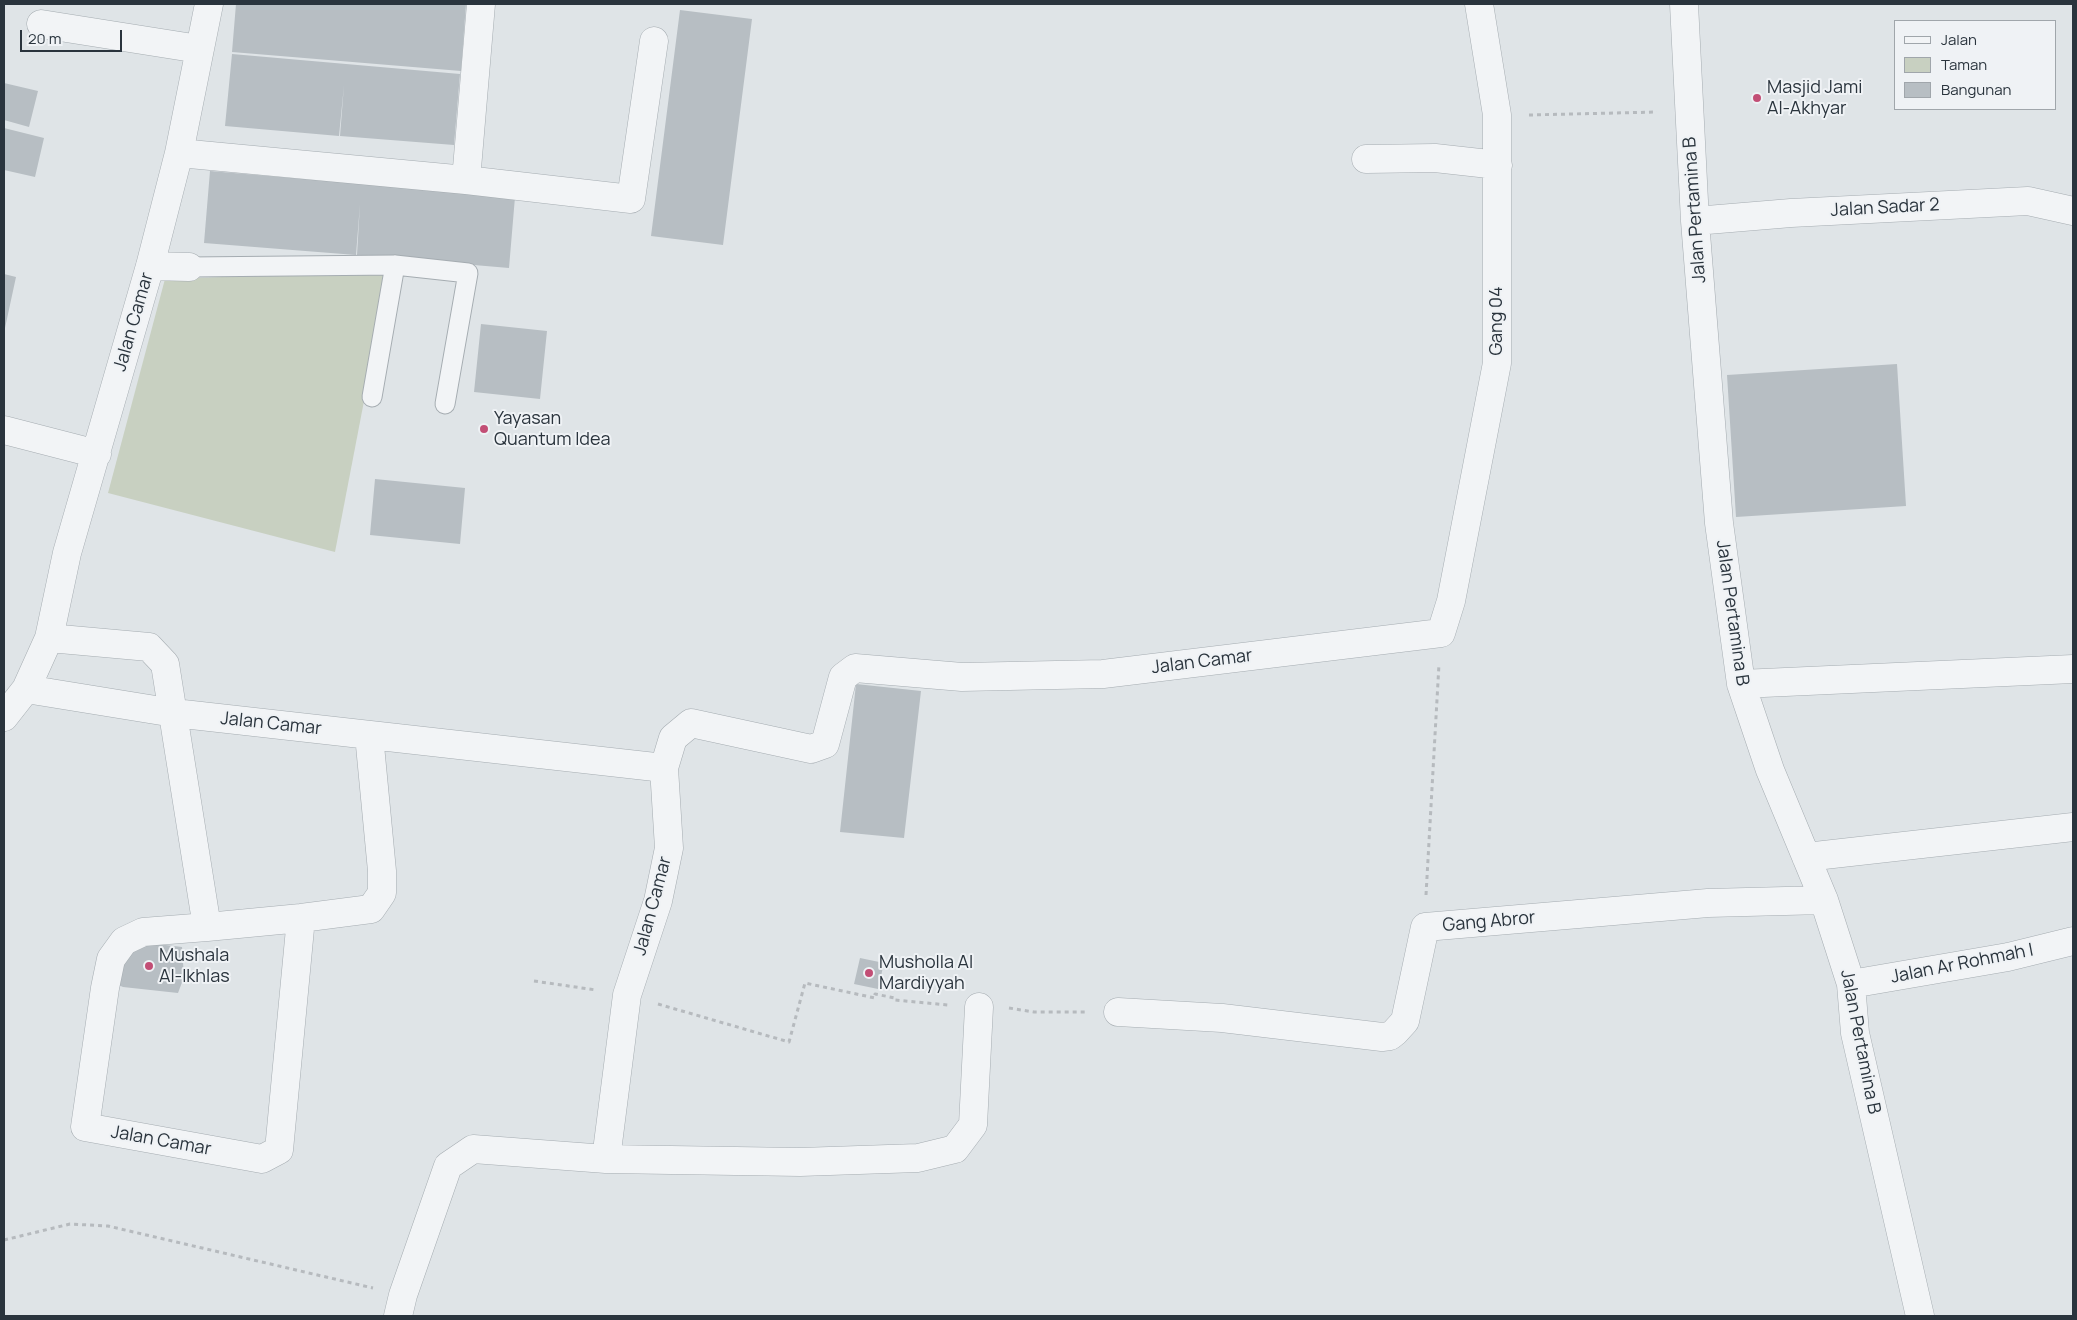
<!DOCTYPE html>
<html>
<head>
<meta charset="utf-8">
<style>
	body { margin:0 }
	#map { position:relative; width:2077px; height:1320px; overflow:hidden; background:#dfe4e7; font-family:Manrope,sans-serif }
	canvas { display:block }
	.frame { position:absolute; inset:0; border:5px solid #2a343d; pointer-events:none }
	.legend { position:absolute; left:1894px; top:20px; width:162px; height:90px; box-sizing:border-box; background:#eff2f5; border:1px solid #a0a6ab; margin:0; padding:6px 9px; list-style:none; font-size:15px; color:#2a343d }
	.legend li { display:flex; align-items:center; gap:10px; height:25px }
	.legend b { width:25px; border:1px solid #a0a6ab }
	.scale { position:absolute; left:20px; top:30px; width:102px; height:22px; box-sizing:border-box; border:2px solid #2a343d; border-top:0; padding-left:6px; font-size:15px; line-height:18px; white-space:nowrap; color:#2a343d; -webkit-text-stroke:4px #eff2f5; paint-order:stroke }
</style>
</head>
<body>
<div id="map">
<canvas width="2077" height="1320"></canvas>
<div class="frame"></div>
<ul class="legend">
<li><b style="height:6px;background:#f2f4f6"></b>Jalan</li>
<li><b style="height:14px;background:#c8d0c1"></b>Taman</li>
<li><b style="height:14px;background:#b7bec3"></b>Bangunan</li>
</ul>
<div class="scale">20 m</div>
</div>
<script>
const context = document.querySelector('canvas').getContext('2d');
context.lineJoin = 'round';
function paint(path, color) { context.fillStyle = color; context.fill(path, 'evenodd'); }
const toPath = rows => new Path2D(rows.map(r => 'M' + r).join(''));
function stroke(path, color, width, dash) { context.strokeStyle = color; context.lineWidth = width; context.lineCap = dash ? 'butt' : 'round'; context.setLineDash(dash || []); context.stroke(path); }
function drawText(font, color, halo, rows, align = 'center') {
  context.font = font + ' Manrope,sans-serif'; context.lineWidth = 4; context.setLineDash([]); context.textBaseline = 'middle'; context.strokeStyle = halo; context.fillStyle = color; for (const [text, x, y, turn = 0] of rows) {
    context.save(); context.translate(x, y); context.rotate((+turn || 0) * Math.PI / 180); context.textAlign = isNaN(turn) ? turn : align; if (halo) context.strokeText(text, 0, 0); context.fillText(text, 0, 0); context.restore();
  }
}
paint(toPath([
	[389,271,335,552,108,493,165,279]
]), '#c8d0c1');
paint(toPath([
	[236,4,466,4,461,71,232,52],
	[680,10,752,19,723,245,651,236],
	[232,54,460,74,454,145,340,136,344,85,339,136,225,126],
	[4,83,38,91,29,127,4,120],
	[4,128,44,138,35,177,4,170],
	[210,171,515,197,509,268,357,255,360,204,356,255,204,243],
	[4,274,16,277,5,328,4,328],
	[481,324,547,331,540,399,474,392],
	[1897,364,1906,506,1736,517,1727,375],
	[375,479,465,488,460,544,370,535],
	[856,684,921,691,904,838,840,832],
	[133,941,182,947,184,977,178,993,123,987,114,983],
	[860,958,884,963,878,989,854,984]
]), '#b7bec3');
const lane = toPath([
	[189,267,395,265,468,273,445,404],
	[372,397,395,265]
]);
const street = toPath([
	[1684,4,1695,221,1719,523,1741,684,1770,770,1824,900,1851,984,1855,1033,1920,1316],
	[41,24,199,49],
	[179,153,466,180,631,199,654,41],
	[1366,159,1435,158,1498,165],
	[466,180,481,4],
	[1695,221,1791,213,2028,201,2073,211],
	[150,266,189,267],
	[4,430,97,454],
	[49,638,149,647,165,664,207,927,143,932,124,941,111,959,105,988,85,1127,262,1159,279,1150,301,918],
	[1741,684,2073,669],
	[26,689,174,713,664,768,669,848,658,901,627,995,606,1159],
	[4,717,26,689,49,638,67,553,150,266,179,153,209,4],
	[664,768,673,738,691,723,811,749,825,744,843,677,855,668,962,677,1103,674,1441,633,1451,601,1497,363,1497,115,1479,4],
	[1806,857,2073,827],
	[207,927,301,918,371,909,382,893,382,871,369,735],
	[1851,984,2008,957,2073,941],
	[1118,1012,1222,1018,1382,1037,1390,1036,1395,1032,1405,1021,1425,927,1708,903,1824,900],
	[398,1316,403,1295,448,1166,473,1149,606,1159,800,1162,918,1158,955,1149,973,1125,979,1007]
]);
stroke(lane, '#a5acb1', 21);
stroke(street, '#a5acb1', 29);
stroke(toPath([
	[1529,115,1657,112],
	[1426,895,1439,664],
	[534,981,596,990],
	[658,1004,789,1042,805,983,875,998,875,994,895,998,895,1000,948,1005],
	[1009,1008,1034,1012,1088,1012],
	[4,1240,70,1224,108,1226,373,1288]
]), '#b6babe', 3, [4, 4]);
stroke(lane, '#f2f4f6', 19);
stroke(street, '#f2f4f6', 28);
for (const [x, y, r, color] of [
	[1757,98,5,"#c24e75"],
	[484,429,5,"#c24e75"],
	[149,966,5,"#c24e75"],
	[869,973,5,"#c24e75"]
]) { const dot = new Path2D(); dot.arc(x, y, r, 0, 2 * Math.PI); context.fillStyle = color; context.fill(dot); stroke(dot, '#eff2f5', 2); }
drawText('18px', '#2a343d', '#eff2f5', [
	["Masjid Jami",1767,88],
	["Al-Akhyar",1767,109],
	["Yayasan",494,419],
	["Quantum Idea",494,440],
	["Mushala",159,956],
	["Al-Ikhlas",159,977],
	["Musholla Al",879,963],
	["Mardiyyah",879,984]
], 'left');
drawText('18px', '#2a343d', '#eff2f5', [
	["Jalan Sadar 2",1885,208,-3],
	["Jalan Pertamina B",1695,210,-94],
	["Gang 04",1497,321,-90],
	["Jalan Camar",134,322,-74],
	["Jalan Pertamina B",1732,613,82],
	["Jalan Camar",1202,662,-7],
	["Jalan Camar",271,724,6],
	["Jalan Camar",653,906,-75],
	["Gang Abror",1489,922,-5],
	["Jalan Ar Rohmah I",1962,964,-11],
	["Jalan Pertamina B",1860,1042,79],
	["Jalan Camar",161,1141,10]
]);
</script>
</body>
</html>
